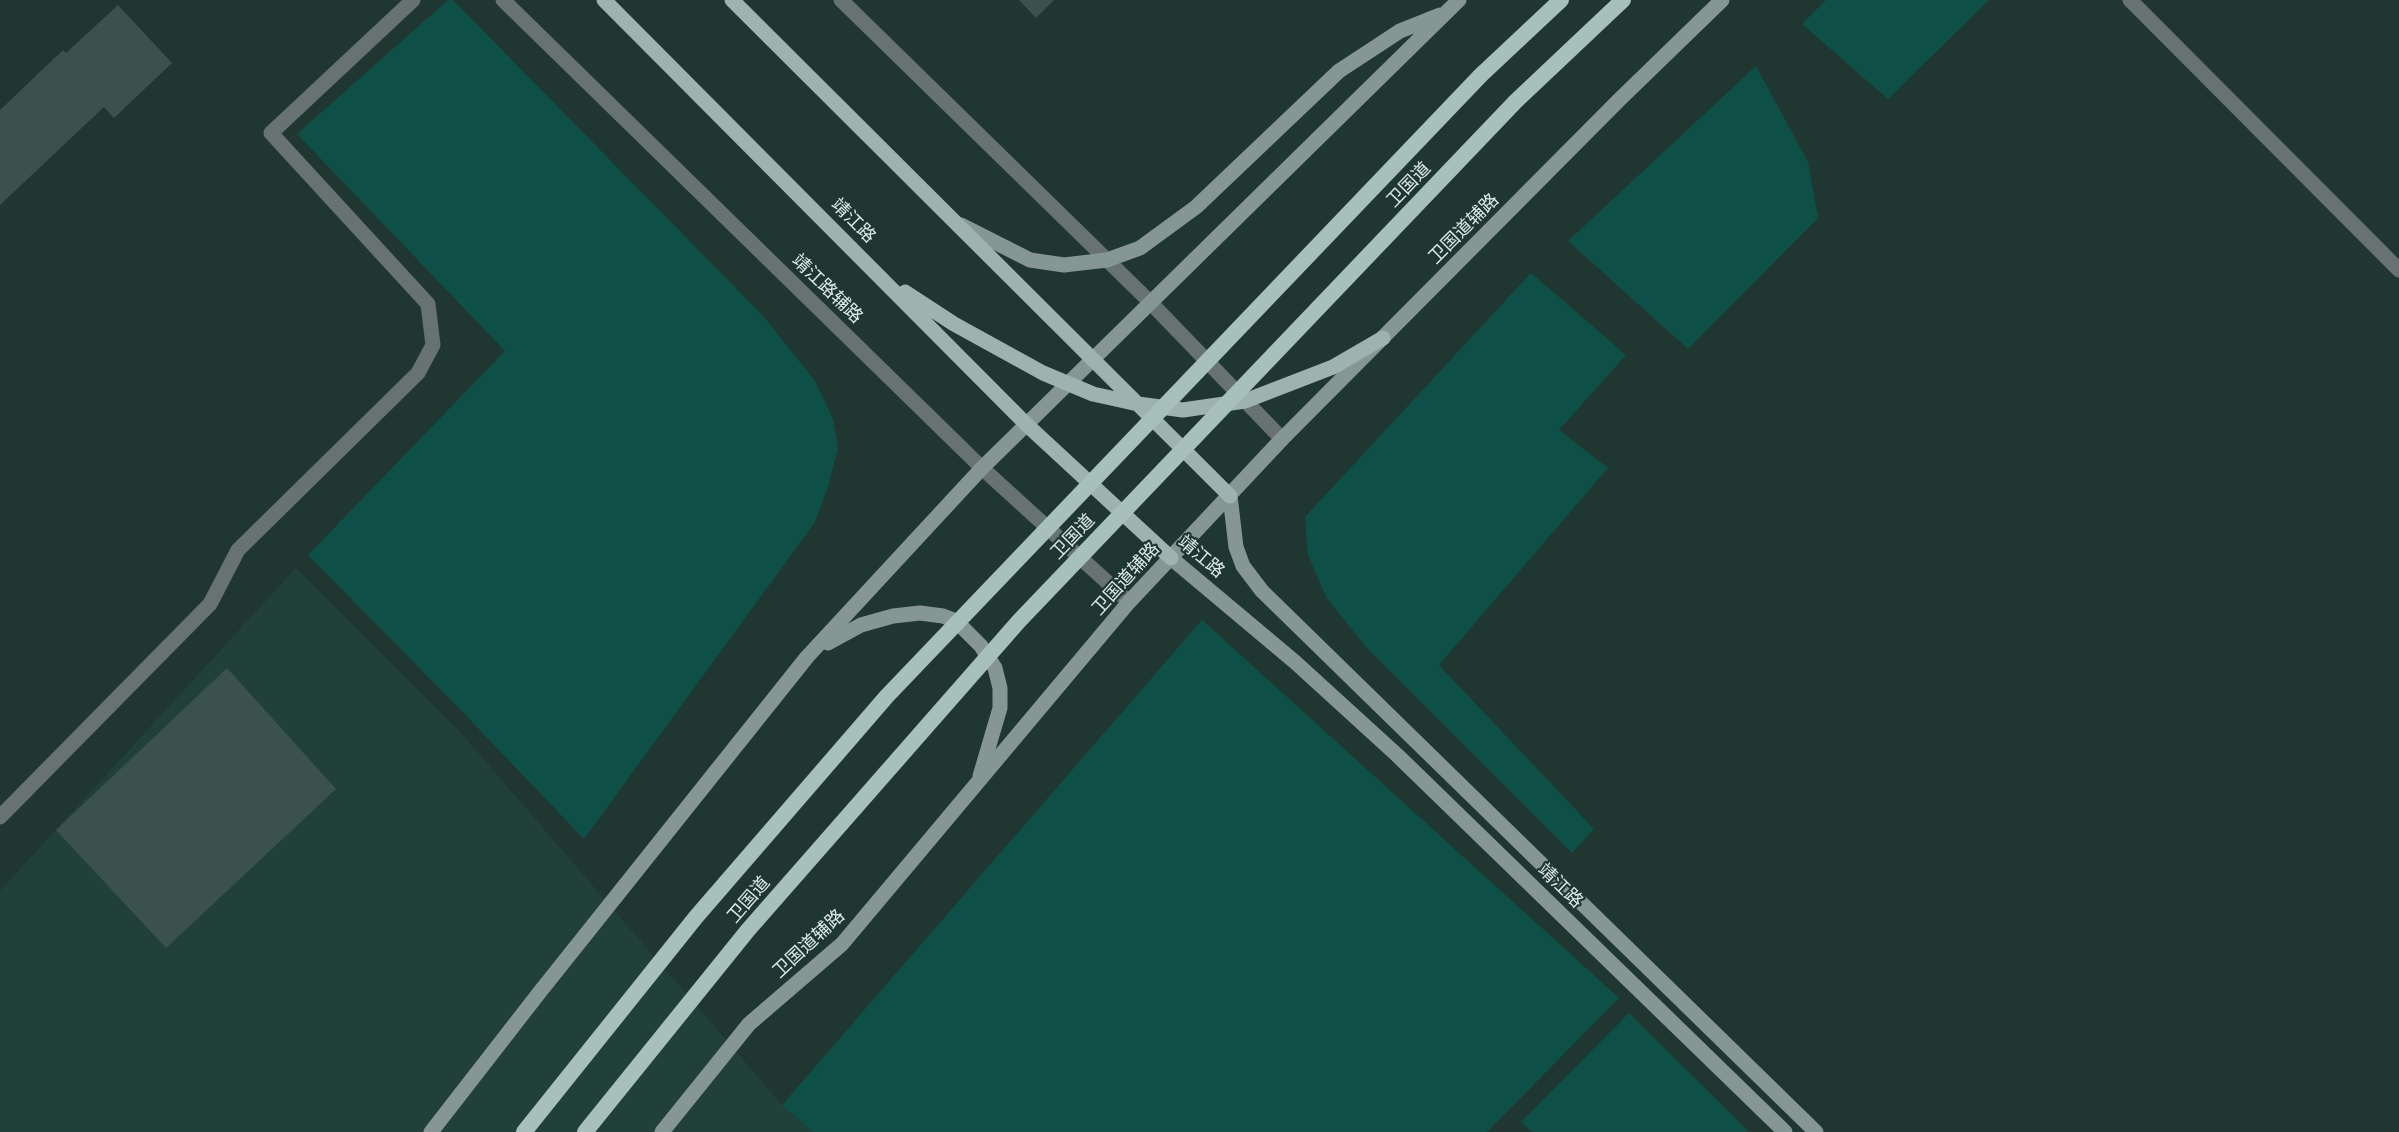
<!DOCTYPE html>
<html>
<head>
<meta charset="utf-8">
<style>
	body { margin:0 }
	canvas { display:block; background:#203631 }
</style>
</head>
<body>
<canvas width="2399" height="1132"></canvas>
<script>
const context = document.querySelector('canvas').getContext('2d');
context.lineJoin = 'round';
function paint(path, color) { context.fillStyle = color; context.fill(path, 'evenodd'); }
const toPath = rows => new Path2D(rows.map(r => 'M' + r).join(''));
function stroke(path, color, width, dash) { context.strokeStyle = color; context.lineWidth = width; context.lineCap = dash ? 'butt' : 'round'; context.setLineDash(dash || []); context.stroke(path); }
function drawText(font, color, halo, rows, align = 'center') {
  context.font = font + ' "PT Sans Narrow","Noto Sans SC",sans-serif'; context.lineWidth = 4.5; context.setLineDash([]); context.textBaseline = 'middle'; context.strokeStyle = halo; context.fillStyle = color; for (const [text, x, y, turn = 0] of rows) {
    context.save(); context.translate(x, y); context.rotate((+turn || 0) * Math.PI / 180); context.textAlign = isNaN(turn) ? turn : align; if (halo) context.strokeText(text, 0, 0); context.fillText(text, 0, 0); context.restore();
  }
}
paint(toPath([
	[296,568,460,732,782,1105,812,1132,0,1132,0,891]
]), '#21403a');
paint(toPath([
	[448,0,453,0,764,317,815,381,833,419,838,448,828,487,815,522,584,839,451,700,308,555,505,351,297,134],
	[1826,0,1989,0,1888,99,1802,24],
	[1756,66,1808,162,1818,218,1688,349,1568,241],
	[1531,273,1626,355,1559,430,1608,468,1439,665,1594,829,1572,853,1366,647,1326,597,1308,555,1305,517],
	[1202,620,1619,998,1487,1132,813,1132,782,1105],
	[1629,1013,1749,1132,1532,1132,1521,1122]
]), '#0e5047');
paint(toPath([
	[1019,0,1054,0,1036,18],
	[118,5,172,63,114,118,104,107,0,205,0,110,63,50,66,53],
	[227,668,336,789,166,948,56,830]
]), '#3a514c');
stroke(toPath([
	[0,817,210,604,238,550,418,373,433,345,428,304,271,133,413,0]
]), '#687270', 15);
stroke(toPath([
	[2130,0,2399,270]
]), '#687270', 15);
stroke(toPath([
	[503,0,982,468,1129,602],
	[841,0,1150,302,1282,439]
]), '#687270', 15);
stroke(toPath([
	[961,225,1030,260,1064,265,1107,260,1140,248,1196,207,1339,71,1400,31,1440,15],
	[1230,496,1236,547,1243,566,1262,591,1816,1132],
	[1171,558,1295,662,1397,755,1785,1132],
	[828,643,861,625,893,616,920,613,943,616,956,621,981,646,995,668,1000,688,1000,708,980,776],
	[431,1132,539,993,807,657,982,468,1459,0],
	[662,1132,749,1024,842,944,1129,602,1282,439,1620,99,1722,0]
]), '#869793', 15);
stroke(toPath([
	[604,0,1027,425,1171,558],
	[732,0,1230,496],
	[905,292,954,324,1043,373,1093,394,1138,404,1183,410,1245,401,1333,367,1383,338]
]), '#9eb3af', 15);
stroke(toPath([
	[524,1132,696,917,887,696,1481,75,1561,0],
	[585,1132,748,930,1019,621,1516,101,1623,0]
]), '#a8c0bb', 16);
drawText('18px', '#deebe8', '#203631', [
	["卫国道",1409,185,-46],
	["靖江路",853,221,45],
	["卫国道辅路",1464,229,-45],
	["靖江路辅路",827,289,44],
	["卫国道",1073,537,-46],
	["靖江路",1201,557,40],
	["卫国道辅路",1126,579,-48],
	["靖江路",1560,886,44],
	["卫国道",749,900,-49],
	["卫国道辅路",809,944,-43]
]);
</script>
</body>
</html>
